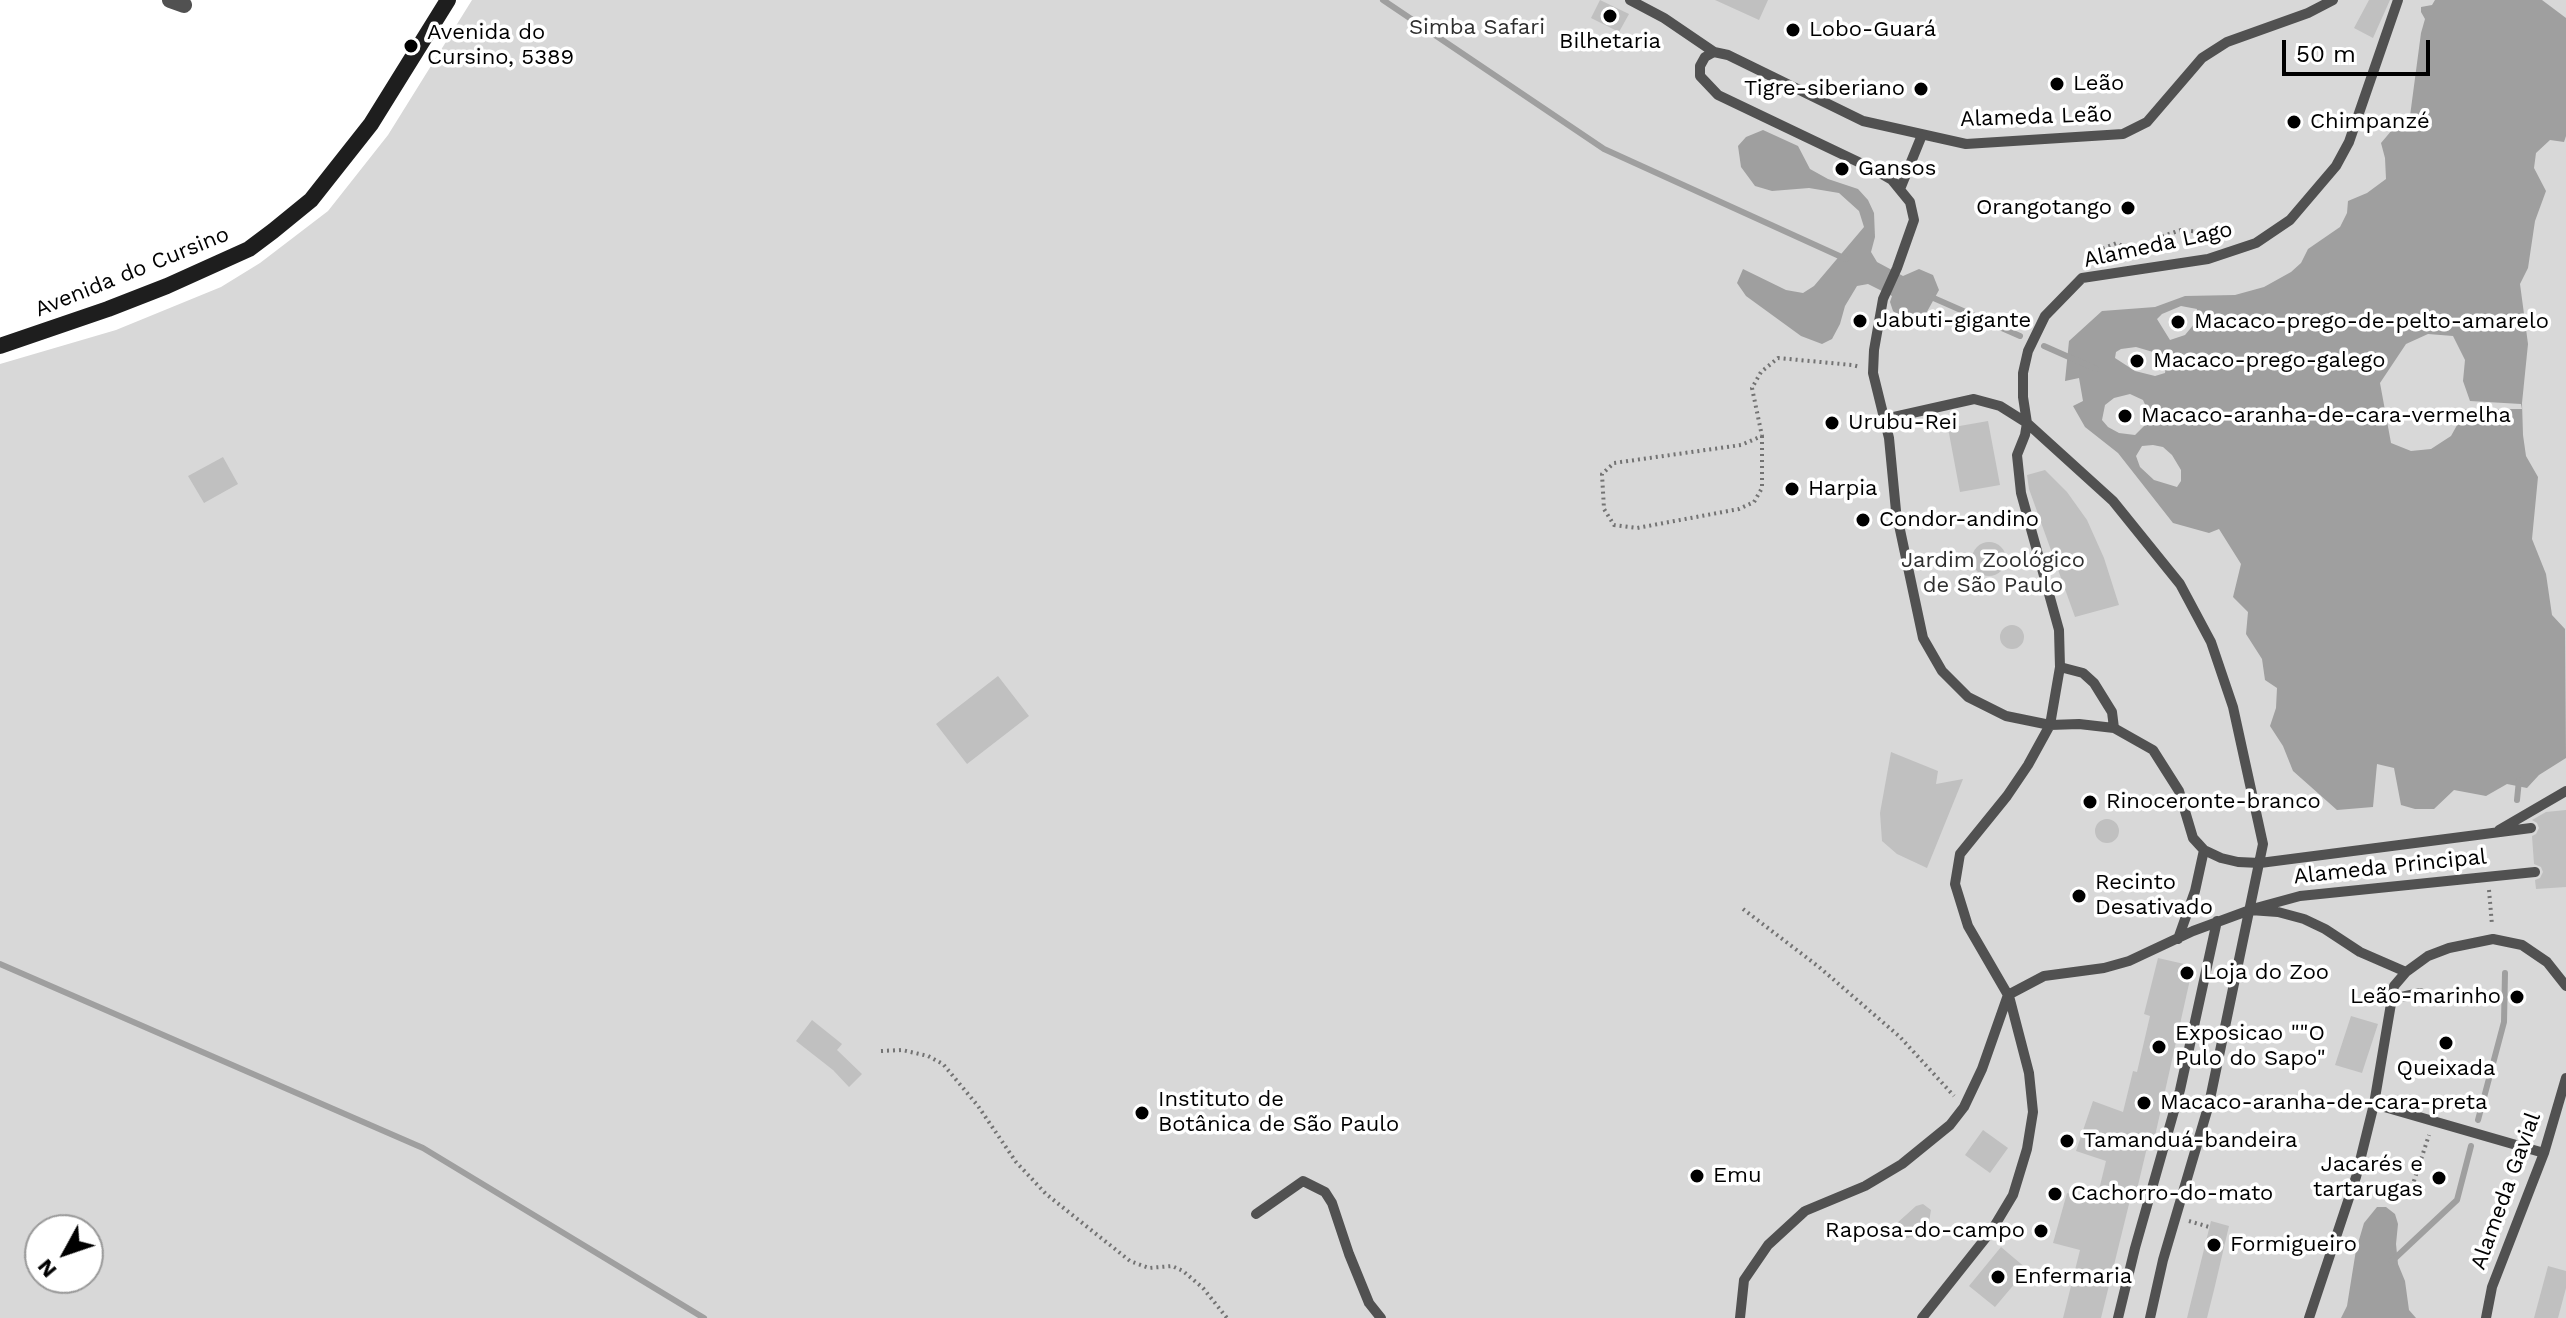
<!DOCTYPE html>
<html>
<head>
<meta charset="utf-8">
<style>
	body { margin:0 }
	#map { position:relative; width:2566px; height:1318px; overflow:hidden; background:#fff; font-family:"Work Sans",sans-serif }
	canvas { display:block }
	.north { position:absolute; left:24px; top:1214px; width:80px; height:80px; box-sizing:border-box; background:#fff; border:2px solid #999; border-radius:50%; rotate:230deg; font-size:22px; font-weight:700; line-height:32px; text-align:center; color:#000 }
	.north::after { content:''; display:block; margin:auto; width:28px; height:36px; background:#000; clip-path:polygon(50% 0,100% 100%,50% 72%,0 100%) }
	.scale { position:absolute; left:2282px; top:40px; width:148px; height:36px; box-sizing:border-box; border:4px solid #000; border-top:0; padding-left:10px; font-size:24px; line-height:28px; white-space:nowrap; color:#000; -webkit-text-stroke:6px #fff; paint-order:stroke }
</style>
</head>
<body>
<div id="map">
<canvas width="2566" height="1318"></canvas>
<div class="north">N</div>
<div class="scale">50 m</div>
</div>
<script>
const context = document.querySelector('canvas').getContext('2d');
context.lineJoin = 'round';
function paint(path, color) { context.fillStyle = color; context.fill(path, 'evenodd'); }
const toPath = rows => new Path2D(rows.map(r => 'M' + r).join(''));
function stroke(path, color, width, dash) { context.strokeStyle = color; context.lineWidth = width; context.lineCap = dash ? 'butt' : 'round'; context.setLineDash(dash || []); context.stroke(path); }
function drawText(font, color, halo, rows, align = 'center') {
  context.font = font + ' "Work Sans",sans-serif'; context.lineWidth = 7; context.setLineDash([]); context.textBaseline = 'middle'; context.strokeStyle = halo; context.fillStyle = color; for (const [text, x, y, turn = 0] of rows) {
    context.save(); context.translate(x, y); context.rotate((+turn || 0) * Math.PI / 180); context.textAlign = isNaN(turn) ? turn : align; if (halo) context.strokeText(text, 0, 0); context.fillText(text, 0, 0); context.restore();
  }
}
paint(toPath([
	[472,0,2566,0,2566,1318,0,1318,0,364,116,330,221,287,260,263,328,211,388,135],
	[40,1230,88,1230,88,1278,40,1278]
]), '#d8d8d8');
paint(toPath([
	[2435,0,2542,0,2566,18,2566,136,2564,142,2550,140,2536,153,2534,168,2546,191,2535,221,2528,268,2520,284,2528,344,2522,403,2523,435,2526,456,2538,477,2532,539,2546,574,2552,615,2565,629,2566,758,2539,775,2527,788,2507,784,2486,796,2454,790,2434,809,2415,809,2401,805,2394,768,2377,764,2373,807,2337,810,2293,771,2283,746,2270,726,2276,708,2277,688,2265,680,2262,659,2246,634,2248,612,2233,597,2241,564,2219,529,2209,533,2173,523,2118,453,2085,427,2073,406,2083,401,2079,378,2065,381,2069,341,2102,311,2155,307,2185,296,2235,295,2264,287,2291,272,2301,263,2308,249,2340,227,2347,213,2348,201,2367,193,2386,179,2385,158,2381,143,2392,130,2410,116,2421,33,2425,19,2421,12,2421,7,2432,5],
	[2181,306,2197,309,2195,323,2185,335,2170,340,2157,319,2162,314],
	[2428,334,2453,336,2465,360,2463,381,2470,401,2521,404,2522,409,2466,409,2451,436,2431,449,2411,451,2391,443,2380,383,2406,344],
	[2136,347,2153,352,2166,366,2165,373,2155,376,2135,371,2115,358,2116,352,2121,349],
	[2130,394,2143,400,2148,411,2146,424,2135,435,2119,433,2108,427,2102,420,2105,405,2114,398],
	[2153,445,2163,447,2172,455,2181,470,2181,481,2177,487,2154,480,2140,467,2136,456,2142,446],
	[1763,130,1798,146,1810,169,1828,179,1858,189,1868,200,1874,213,1875,237,1871,252,1877,262,1903,276,1919,269,1933,275,1939,290,1923,319,1913,324,1903,320,1893,311,1890,302,1892,296,1868,284,1857,286,1845,306,1840,324,1832,339,1822,344,1801,336,1746,296,1737,283,1743,269,1786,290,1803,293,1814,286,1864,227,1859,211,1839,193,1809,188,1772,191,1755,186,1741,167,1738,146,1746,137],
	[2377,1207,2386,1207,2395,1214,2398,1224,2396,1244,2398,1264,2405,1281,2409,1310,2416,1318,2341,1318,2347,1306,2356,1250,2364,1223]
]), '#9f9f9f');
stroke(toPath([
	[1383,0,1604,149,1846,259],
	[1929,296,2020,336],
	[2044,346,2096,369],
	[2517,800,2519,780],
	[0,964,423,1148,704,1318],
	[2478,1120,2504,1022,2505,973],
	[2392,1261,2457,1200,2471,1146]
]), '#9f9f9f', 6);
paint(toPath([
	[1600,0,1629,14,1619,32,1591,18],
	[1715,0,1768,0,1759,20],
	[2369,0,2390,0,2373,38,2354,28],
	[1988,421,2000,485,1960,492,1948,428],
	[223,457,238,484,204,503,188,476],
	[2045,470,2067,492,2087,520,2104,558,2119,605,2075,617,2029,489,2027,475],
	'1972 559a17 17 0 1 1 34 0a17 17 0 1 1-34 0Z',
	'2000 637a12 12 0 1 1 24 0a12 12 0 1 1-24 0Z',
	[998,676,1029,716,967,764,936,724],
	[1891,752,1938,771,1936,784,1963,779,1927,868,1897,854,1882,841,1880,813],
	[2566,810,2566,887,2536,889,2535,880,2540,878,2543,872,2541,867,2534,864,2532,836,2536,834,2539,828,2537,823,2532,820,2546,812],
	'2095 831a12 12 0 1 1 24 0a12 12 0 1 1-24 0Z',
	[2158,958,2193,966,2155,1136,2150,1135,2134,1202,2130,1200,2101,1318,2063,1318,2080,1250,2053,1243,2067,1193,2096,1202,2106,1161,2076,1151,2093,1101,2123,1112,2133,1071,2137,1072,2150,1016,2144,1014],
	[2351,1016,2378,1024,2362,1073,2335,1065],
	[812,1020,842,1044,837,1050,862,1074,849,1087,833,1070,796,1041],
	[1983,1130,2008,1148,1990,1173,1965,1155],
	[1923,1204,1931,1210,1929,1222,1914,1236,1908,1238,1902,1237,1896,1224,1916,1206],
	[2211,1221,2229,1226,2214,1290,2207,1318,2187,1318],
	[2001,1247,2027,1269,1995,1307,1969,1286],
	[2548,1266,2566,1271,2566,1288,2558,1318,2534,1318]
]), '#c0c0c0');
stroke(toPath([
	[2153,252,2163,236,2181,230,2210,233,2219,240],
	[2085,264,2097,251,2117,243,2138,255],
	[1762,436,1762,488,1754,502,1739,509,1637,528,1614,525,1604,509,1602,474,1614,463,1741,445,1762,436,1752,388,1761,372,1778,358,1852,365,1860,367],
	[2489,890,2492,925],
	[1743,909,1819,967,1900,1037,1954,1096],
	[881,1051,902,1050,928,1056,943,1064,978,1106,1016,1162,1046,1194,1130,1261,1149,1268,1172,1266,1183,1271,1203,1288,1227,1318],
	[2412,1187,2429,1135],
	[2189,1221,2209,1227]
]), '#737373', 4, [2, 4]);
stroke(toPath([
	[1630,0,1664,18,1714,52],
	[2333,0,2308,13,2227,42,2202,58,2147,122,2123,134,1966,144,1863,121,1728,55,1714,52,1705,57,1700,66,1700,76,1718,95,1873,169,1892,180,1910,202,1914,220,1897,268,1883,299,1874,350,1873,373,1889,438,1896,511,1923,638,1942,671,1968,697,2006,716,2050,725,2060,667,2059,630,2021,493,2017,455,2025,435,2027,423,2023,397,2023,373,2028,351,2045,316,2082,278,2208,259,2256,243,2290,220,2336,166,2349,142,2398,0],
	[1900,189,1922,135],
	[1885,419,1974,399,2000,406,2027,423,2113,501,2180,584,2211,642,2233,707,2263,844,2209,1104,2163,1260,2150,1318],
	[2060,667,2083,673,2094,683,2112,712,2114,728],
	[2499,830,2566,791],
	[2256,908,2300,896,2535,872],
	[2178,939,2195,891,2204,850],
	[2406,972,2360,952,2325,929,2304,919,2278,912,2250,910,2193,931,2129,961,2104,968,2044,976,2008,995,1968,926,1955,884,1960,854,2007,796,2028,765,2050,725,2079,724,2114,728,2153,750,2179,791,2193,838,2204,850,2221,858,2238,862,2260,863,2531,828],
	[2392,999,2420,993],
	[2374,1104,2544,1153],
	[1256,1214,1303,1181,1325,1192,1332,1203,1349,1254,1369,1303,1381,1318],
	[1740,1318,1744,1280,1768,1245,1805,1211,1865,1186,1902,1164,1950,1125,1964,1107,1982,1069,2008,995],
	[1922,1318,1992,1230,2013,1195,2027,1149,2033,1112,2029,1073,2009,996],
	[2118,1318,2135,1248,2180,1090,2217,921],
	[2309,1318,2356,1177,2374,1104,2394,986,2406,972,2428,956,2449,948,2493,939,2522,945,2547,962,2566,986],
	[2486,1318,2492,1287,2544,1153,2566,1078]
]), '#515151', 10);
stroke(toPath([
	[170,0,184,5]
]), '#515151', 16);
stroke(toPath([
	[0,346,108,309,167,286,249,249,273,231,311,200,371,124,448,0]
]), '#1e1e1e', 16);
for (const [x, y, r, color] of [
	[1610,16,8,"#000"],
	[1793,30,8,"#000"],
	[411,46,8,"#000"],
	[2057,84,8,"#000"],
	[1921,89,8,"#000"],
	[2294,122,8,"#000"],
	[1842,169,8,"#000"],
	[2128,208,8,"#000"],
	[1860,321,8,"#000"],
	[2178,322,8,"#000"],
	[2137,361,8,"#000"],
	[2125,416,8,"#000"],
	[1832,423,8,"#000"],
	[1792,489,8,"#000"],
	[1863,520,8,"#000"],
	[2090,802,8,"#000"],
	[2079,896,8,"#000"],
	[2187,973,8,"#000"],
	[2517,997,8,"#000"],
	[2446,1043,8,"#000"],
	[2159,1047,8,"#000"],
	[2144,1103,8,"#000"],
	[1142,1113,8,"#000"],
	[2067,1141,8,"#000"],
	[1697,1176,8,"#000"],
	[2439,1178,8,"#000"],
	[2055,1194,8,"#000"],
	[2041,1231,8,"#000"],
	[2214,1245,8,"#000"],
	[1998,1277,8,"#000"]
]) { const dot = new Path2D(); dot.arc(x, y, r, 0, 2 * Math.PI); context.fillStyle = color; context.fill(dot); stroke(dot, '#fff', 3); }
drawText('22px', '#2f2f2f', '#fff', [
	["Simba Safari",1477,28],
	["Jardim Zoológico",1993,561],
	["de São Paulo",1993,586]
]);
drawText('22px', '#000', '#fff', [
	["Lobo-Guará",1809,30],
	["Avenida do",427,33],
	["Cursino, 5389",427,58],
	["Bilhetaria",1610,42,"center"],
	["Leão",2073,84],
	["Tigre-siberiano",1905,89,"right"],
	["Chimpanzé",2310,122],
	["Gansos",1858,169],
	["Orangotango",2112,208,"right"],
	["Jabuti-gigante",1876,321],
	["Macaco-prego-de-pelto-amarelo",2194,322],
	["Macaco-prego-galego",2153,361],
	["Macaco-aranha-de-cara-vermelha",2141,416],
	["Urubu-Rei",1848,423],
	["Harpia",1808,489],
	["Condor-andino",1879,520],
	["Rinoceronte-branco",2106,802],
	["Recinto",2095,883],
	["Desativado",2095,908],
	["Loja do Zoo",2203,973],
	["Leão-marinho",2501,997,"right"],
	["Exposicao \"\"O",2175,1034],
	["Pulo do Sapo\"",2175,1059],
	["Queixada",2446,1069,"center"],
	["Instituto de",1158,1100],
	["Botânica de São Paulo",1158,1125],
	["Macaco-aranha-de-cara-preta",2160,1103],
	["Tamanduá-bandeira",2083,1141],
	["Jacarés e",2423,1165,"right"],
	["tartarugas",2423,1190,"right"],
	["Emu",1713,1176],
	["Cachorro-do-mato",2071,1194],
	["Raposa-do-campo",2025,1231,"right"],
	["Formigueiro",2230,1245],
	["Enfermaria",2014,1277]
], 'left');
drawText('22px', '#000', '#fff', [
	["Alameda Leão",2036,117,-2],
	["Alameda Lago",2158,245,-12],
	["Avenida do Cursino",132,272,-22],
	["Alameda Principal",2390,867,-6],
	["Alameda Gavial",2506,1191,-70]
]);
</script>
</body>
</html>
